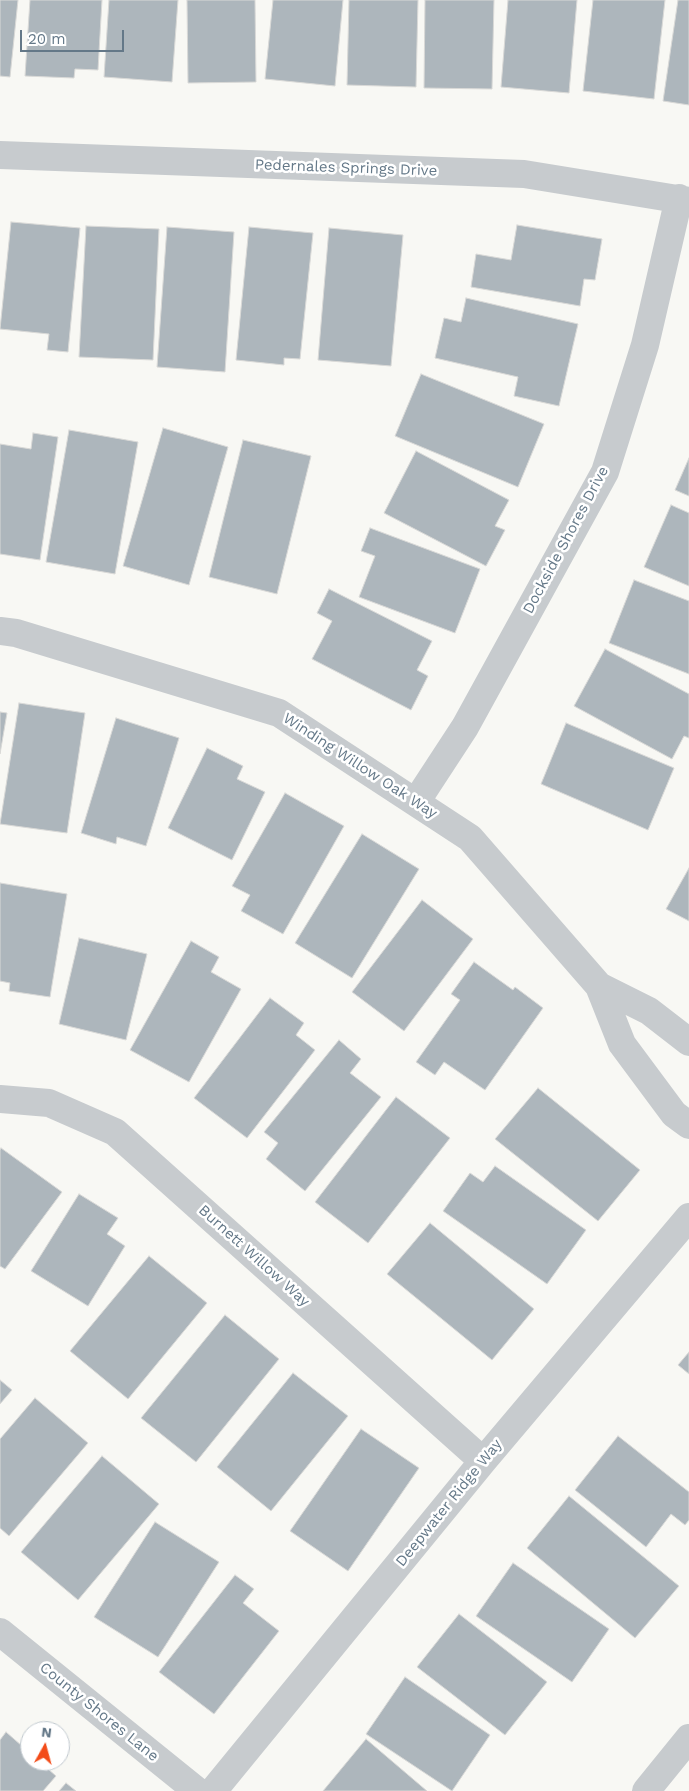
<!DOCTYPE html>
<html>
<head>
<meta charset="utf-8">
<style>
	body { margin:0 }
	#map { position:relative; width:689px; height:1791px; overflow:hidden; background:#f8f8f4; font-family:"Work Sans",sans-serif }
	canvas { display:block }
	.north { position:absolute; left:20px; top:1721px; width:50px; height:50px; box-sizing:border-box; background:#fff; border:1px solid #c1c9cf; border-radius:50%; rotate:7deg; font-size:14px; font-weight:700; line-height:20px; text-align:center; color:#647888 }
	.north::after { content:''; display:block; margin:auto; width:18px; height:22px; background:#f34c19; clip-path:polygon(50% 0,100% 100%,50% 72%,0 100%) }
	.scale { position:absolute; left:20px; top:30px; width:104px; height:22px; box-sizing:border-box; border:2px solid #647888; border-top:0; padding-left:6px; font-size:15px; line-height:18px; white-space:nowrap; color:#647888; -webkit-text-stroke:4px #fff; paint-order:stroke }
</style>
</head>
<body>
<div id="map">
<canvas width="689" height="1791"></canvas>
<div class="north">N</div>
<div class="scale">20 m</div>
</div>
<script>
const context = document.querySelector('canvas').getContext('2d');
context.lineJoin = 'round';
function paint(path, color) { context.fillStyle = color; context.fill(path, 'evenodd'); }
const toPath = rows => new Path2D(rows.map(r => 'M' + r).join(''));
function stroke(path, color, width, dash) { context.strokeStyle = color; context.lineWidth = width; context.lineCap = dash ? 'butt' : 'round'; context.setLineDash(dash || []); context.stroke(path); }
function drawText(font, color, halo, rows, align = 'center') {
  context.font = font + ' "Work Sans",sans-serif'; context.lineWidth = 5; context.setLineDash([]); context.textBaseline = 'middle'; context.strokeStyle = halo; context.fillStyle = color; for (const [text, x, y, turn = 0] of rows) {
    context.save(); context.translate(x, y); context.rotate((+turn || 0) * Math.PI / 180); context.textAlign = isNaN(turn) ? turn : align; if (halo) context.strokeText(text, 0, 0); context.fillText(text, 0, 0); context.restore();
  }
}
const building = toPath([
	[0,0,18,0,10,77,0,76,0,0],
	[30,0,102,0,98,70,75,69,74,78,25,76,30,0],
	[109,0,178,0,172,82,104,77,109,0],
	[187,0,255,0,256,82,188,83,187,0],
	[273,0,343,0,335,86,265,79,273,0],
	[349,0,418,0,416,87,347,85,349,0],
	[425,0,494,0,492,89,424,88,425,0],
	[508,0,577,0,569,93,501,87,508,0],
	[593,0,665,0,654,99,583,91,593,0],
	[678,0,689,0,689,105,663,101,678,0],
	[11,222,80,228,68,352,47,350,49,334,0,329,11,222],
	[517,225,602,239,595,280,584,279,580,306,471,287,476,254,511,260,517,225],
	[86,226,159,229,153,360,79,357,86,226],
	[167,227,234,232,225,372,157,367,167,227],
	[249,227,313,233,300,359,284,358,284,365,236,360,249,227],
	[329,228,403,235,391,366,318,360,329,228],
	[466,298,578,324,559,406,514,396,518,377,435,358,444,318,461,322,466,298],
	[421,374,544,424,518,487,395,436,421,374],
	[163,428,228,447,189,585,123,566,163,428],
	[69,430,138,442,115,574,46,562,69,430],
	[33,433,58,437,40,560,0,554,0,444,31,449,33,433],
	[243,440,311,456,277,594,209,577,243,440],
	[416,451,509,500,495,526,505,530,486,566,384,513,416,451],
	[689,458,689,496,675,490,689,458],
	[671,505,689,513,689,586,644,567,671,505],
	[370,528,480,569,455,633,359,597,375,556,361,551,370,528],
	[634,580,689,601,689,674,609,643,634,580],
	[329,589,432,641,417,670,428,676,411,710,312,659,332,621,317,613,329,589],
	[605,649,689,694,689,738,684,736,672,759,574,706,605,649],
	[19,703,85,713,67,833,0,824,19,703],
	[0,712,7,713,0,754,0,712],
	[116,718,179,738,146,846,117,837,116,844,81,833,116,718],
	[566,723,674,768,648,830,541,784,566,723],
	[207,748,243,766,237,779,265,792,232,860,168,828,207,748],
	[285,793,344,826,283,934,241,911,250,895,232,886,285,793],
	[362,834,419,869,352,978,295,943,362,834],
	[689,868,689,921,666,909,689,868],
	[0,883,67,894,50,997,9,991,10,983,0,981,0,883],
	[422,900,473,939,404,1031,352,992,422,900],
	[79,938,147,954,126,1040,59,1024,79,938],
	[191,941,219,957,211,972,241,989,189,1082,130,1050,191,941],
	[474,962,513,990,515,987,543,1008,485,1090,444,1062,435,1075,416,1062,460,1000,451,994,474,962],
	[270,998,304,1023,296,1035,315,1050,247,1138,194,1098,270,998],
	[339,1040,361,1059,350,1073,381,1097,305,1191,266,1159,278,1143,264,1132,339,1040],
	[538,1088,640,1170,598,1221,495,1139,538,1088],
	[396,1097,450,1138,368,1243,315,1202,396,1097],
	[1,1148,62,1192,5,1269,0,1266,0,1150,1,1148],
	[495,1166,586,1230,547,1284,443,1211,470,1173,483,1182,495,1166],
	[79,1194,118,1218,107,1234,125,1246,88,1306,31,1271,79,1194],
	[430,1223,534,1309,492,1360,387,1274,430,1223],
	[149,1256,207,1303,128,1399,70,1351,149,1256],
	[225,1315,279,1359,196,1462,141,1418,225,1315],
	[689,1352,689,1374,678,1365,689,1352],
	[293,1373,348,1416,271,1511,217,1467,293,1373],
	[0,1380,12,1390,0,1404,0,1380],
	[35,1398,88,1443,9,1536,0,1528,0,1439,35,1398],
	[361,1429,419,1468,348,1571,290,1531,361,1429],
	[618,1436,689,1492,689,1520,685,1525,671,1514,646,1547,575,1490,618,1436],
	[102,1456,159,1504,78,1600,21,1552,102,1456],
	[569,1496,679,1586,635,1638,527,1548,569,1496],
	[155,1522,219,1562,158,1657,94,1617,155,1522],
	[513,1563,609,1629,572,1682,476,1616,513,1563],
	[235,1575,254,1589,243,1603,279,1631,214,1714,159,1672,235,1575],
	[459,1614,547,1682,505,1735,417,1667,459,1614],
	[405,1677,490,1735,452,1791,366,1734,405,1677],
	[6,1732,30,1753,30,1761,39,1761,56,1776,43,1791,0,1791,0,1740,6,1732],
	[366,1739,427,1791,323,1791,366,1739],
	[66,1783,76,1791,59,1791,66,1783]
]);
paint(building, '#adb6bc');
stroke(building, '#d9d9d7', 1);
stroke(toPath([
	[0,155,524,174,689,201],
	[0,631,16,633,279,713,470,838,599,986,622,1044,674,1114,689,1125],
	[416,802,465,727,605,472,645,345,679,198],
	[599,986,649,1011,689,1042],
	[0,1099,49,1103,115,1132,483,1461],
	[0,1632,197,1791],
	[213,1791,483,1461,689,1217],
	[646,1791,689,1738]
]), '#c7cbce', 28);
drawText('15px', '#647888', '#fff', [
	["Pedernales Springs Drive",346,168,2],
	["Dockside Shores Drive",566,540,-62],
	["Winding Willow Oak Way",360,766,33],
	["Burnett Willow Way",254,1256,42],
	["Deepwater Ridge Way",449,1503,-51],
	["County Shores Lane",99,1712,39]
]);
</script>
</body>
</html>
